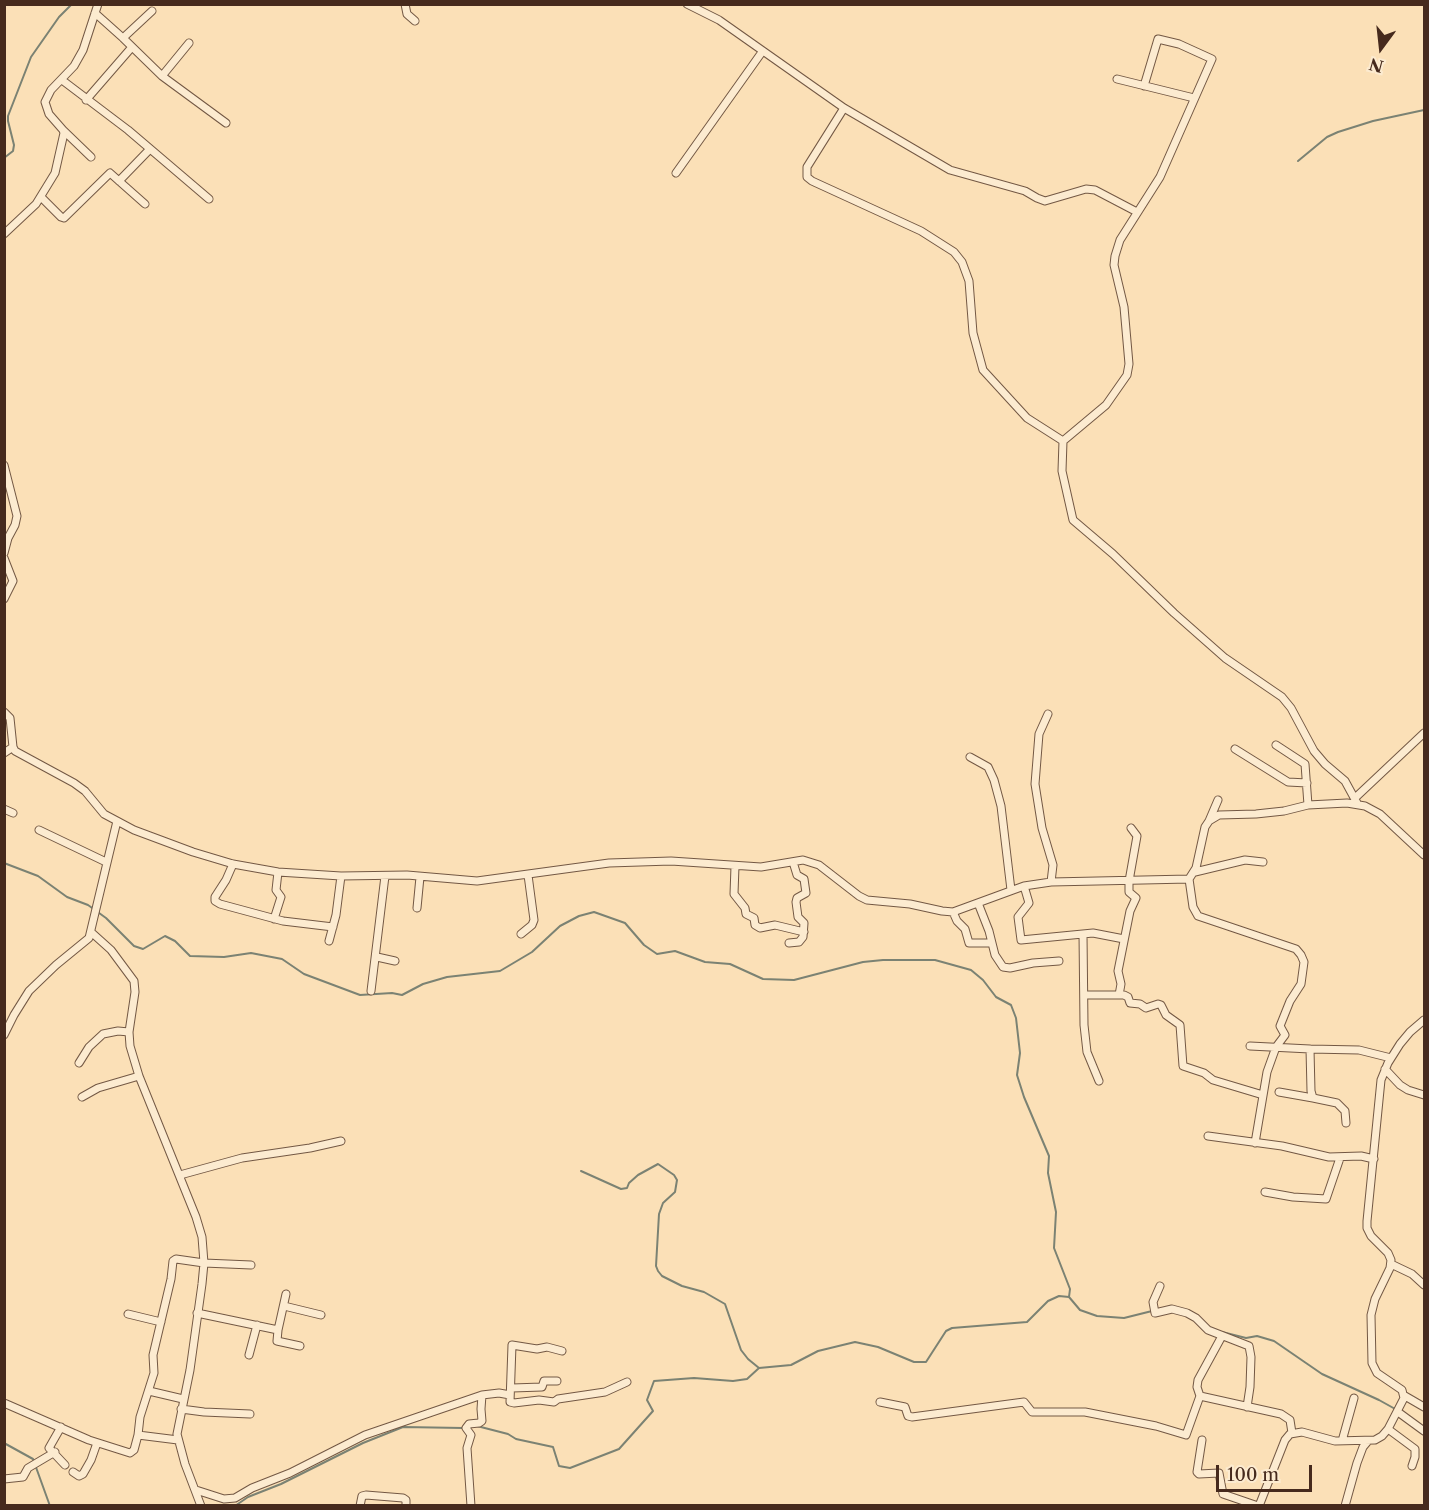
<!DOCTYPE html>
<html>
<head>
<meta charset="utf-8">
<style>
	body { margin:0 }
	#map { position:relative; width:1429px; height:1510px; overflow:hidden; background:#fbe0b7; font-family:"Libre Caslon Text",serif }
	canvas { display:block }
	.frame { position:absolute; inset:0; border:6px solid #462a1d; pointer-events:none }
	.north { position:absolute; left:1351px; top:18px; width:60px; height:60px; -webkit-text-stroke:4px #fcebd0; paint-order:stroke; rotate:195deg; font-size:16px; font-weight:700; line-height:24px; text-align:center; color:#462a1d }
	.north::after { content:''; display:block; margin:auto; width:21px; height:27px; background:#462a1d; clip-path:polygon(50% 0,100% 100%,50% 72%,0 100%) }
	.scale { position:absolute; left:1216px; top:1465px; width:96px; height:27px; box-sizing:border-box; border:3px solid #462a1d; border-top:0; padding-left:8px; font-size:18px; line-height:21px; white-space:nowrap; color:#462a1d; -webkit-text-stroke:4px #fcebd0; paint-order:stroke }
</style>
</head>
<body>
<div id="map">
<canvas width="1429" height="1510"></canvas>
<div class="frame"></div>
<div class="north">N</div>
<div class="scale">100 m</div>
</div>
<script>
const context = document.querySelector('canvas').getContext('2d');
context.lineJoin = 'round';
const toPath = rows => new Path2D(rows.map(r => 'M' + r).join(''));
function stroke(path, color, width, dash) { context.strokeStyle = color; context.lineWidth = width; context.lineCap = dash ? 'butt' : 'round'; context.setLineDash(dash || []); context.stroke(path); }
stroke(toPath([
	[4,158,13,151,14,145,8,121,8,116,31,57,59,17,72,4],
	[1298,161,1327,137,1338,132,1373,121,1424,110],
	[4,863,38,876,67,897,88,905,106,918,134,946,143,949,165,936,175,941,190,956,224,957,251,953,282,959,304,974,360,995,392,993,402,995,423,984,447,977,500,971,532,952,560,926,579,916,594,912,625,923,644,945,657,954,675,951,705,962,730,964,763,979,794,980,863,962,883,960,935,960,971,970,983,980,996,997,1011,1005,1016,1018,1020,1053,1017,1075,1024,1097,1049,1156,1048,1173,1056,1212,1054,1248,1070,1289,1069,1297],
	[581,1171,621,1189,627,1188,629,1183,638,1175,658,1164,674,1175,677,1180,675,1192,663,1203,659,1214,656,1266,658,1271,662,1276,682,1286,704,1292,725,1304,741,1350,748,1359,759,1368,791,1365,818,1351,855,1342,878,1347,914,1362,926,1362,946,1331,952,1328,1027,1322,1048,1301,1059,1296,1069,1297,1080,1310,1097,1316,1124,1318,1152,1311],
	[1222,1332,1246,1338,1257,1336,1274,1341,1322,1374,1379,1400,1397,1410],
	[477,1426,508,1434,516,1439,553,1447,559,1466,570,1468,619,1449,653,1411,647,1400,654,1381,694,1378,733,1381,747,1379,759,1368],
	[4,1443,33,1459,50,1506],
	[191,1506,212,1506],
	[235,1506,248,1497,281,1484,363,1443,403,1427,463,1428]
]), '#7b8273', 2);
const minor = toPath([
	[405,4,407,14,415,21],
	[687,4,719,20,844,108,950,170,1025,191,1037,198,1045,201,1086,189,1095,190,1137,212],
	[95,13,123,38,162,76,226,123],
	[123,38,152,11],
	[162,76,189,43],
	[1117,79,1194,98],
	[62,80,128,130,209,199],
	[86,100,132,47],
	[844,108,807,167,807,177,812,181,921,231,954,252,962,262,969,281,973,333,983,370,1027,418,1063,441,1062,471,1073,520,1113,554,1174,613,1225,658,1282,697,1291,708,1314,751,1325,764,1345,781,1357,803],
	[63,130,91,157],
	[676,173,762,52],
	[119,181,150,149],
	[41,197,61,217,64,218,110,173,145,204],
	[4,234,36,204,55,173,64,133,63,130,49,114,45,102,51,90,74,66,83,50,98,4],
	[1063,441,1106,405,1127,375,1129,364,1124,307,1114,265,1115,256,1120,240,1160,177,1212,59,1179,44,1158,39,1144,86],
	[4,465,17,516,15,525,8,538,4,553],
	[4,558,13,581,4,599],
	[4,712,10,718,13,747,15,751,74,783,85,791,104,814,134,830,193,852,233,864,278,872,341,876,407,875,477,881,609,863,671,861,761,867,803,860,819,865,859,896,867,900,910,904,942,911,953,912,1024,886,1051,882,1189,879,1196,868,1205,827,1209,821,1219,815,1256,814,1284,811,1308,805,1347,803,1365,806,1380,814,1424,855],
	[1048,714,1039,734,1035,784,1042,828,1053,865,1051,882],
	[1276,745,1305,764,1308,805],
	[1235,749,1288,782,1307,783],
	[4,753,13,747],
	[970,757,988,767,994,780,1001,806,1011,890],
	[1355,798,1424,733],
	[4,809,13,813],
	[1209,821,1218,800],
	[39,830,106,862],
	[233,864,226,880,215,897,215,901,220,904,283,921,333,927],
	[735,866,734,894,745,908,746,914,754,918,755,925,760,928,775,925,804,932],
	[1195,872,1245,860,1263,862],
	[1189,879,1193,907,1198,916,1296,949,1301,955,1304,962,1301,984,1290,1001,1280,1026,1285,1035,1276,1047,1267,1072,1255,1143],
	[1024,886,1029,903,1018,917,1021,940,1093,933,1124,939],
	[978,903,989,931,995,955,1003,967,1010,968,1033,963,1059,961],
	[417,908,420,877],
	[953,912,957,921,965,929,969,943,991,943],
	[274,919,281,897,276,890,278,872],
	[91,932,111,950,134,981,135,992,129,1032,130,1046,139,1076,196,1217,202,1237,204,1263,202,1284,190,1370,177,1434,185,1464,201,1506],
	[521,934,532,925,534,920,528,875],
	[1083,934,1084,1025,1087,1052,1099,1081],
	[329,941,336,915,341,876],
	[789,943,799,942,803,937,804,923,798,917,796,902,797,898,806,893,804,879,797,875,793,862],
	[377,957,395,961],
	[371,991,385,876],
	[1085,995,1124,995,1128,997,1130,1003,1140,1004,1146,1008,1158,1004,1161,1005,1166,1015,1180,1025,1183,1066,1204,1073,1213,1080,1263,1095],
	[1119,995,1121,984,1118,971,1130,911,1136,898,1129,892,1129,881,1137,836,1131,828],
	[4,1035,14,1015,29,991,56,965,89,938,117,821],
	[1250,1046,1310,1049],
	[79,1063,89,1047,103,1034,118,1031,129,1032],
	[1385,1069,1400,1085,1408,1090,1424,1095],
	[1279,1092,1313,1098],
	[82,1097,98,1088,139,1076],
	[1346,1123,1345,1111,1337,1103,1313,1098,1311,1091,1310,1049,1359,1050,1391,1058],
	[1208,1136,1282,1146,1329,1157,1361,1156,1374,1159],
	[180,1175,242,1158,310,1148,341,1141],
	[1265,1192,1293,1197,1326,1199,1340,1158],
	[1391,1264,1412,1274,1424,1285],
	[1160,1286,1153,1302,1155,1313,1172,1309,1187,1313,1196,1318,1208,1330,1249,1346,1251,1357,1250,1387,1247,1407],
	[284,1306,321,1315],
	[197,1313,278,1330,286,1294],
	[128,1314,161,1322],
	[278,1330,277,1341,300,1346],
	[562,1351,547,1347,537,1349,512,1345,510,1402,514,1403,539,1400,554,1402,558,1399,605,1392,627,1382],
	[249,1355,257,1325],
	[512,1388,542,1387,544,1381,557,1381],
	[149,1391,183,1399],
	[1200,1396,1197,1387,1198,1380,1222,1336],
	[1405,1396,1424,1407],
	[880,1402,905,1407,908,1416,912,1417,1024,1402,1032,1412,1085,1412,1156,1426,1186,1435,1200,1396,1281,1414,1290,1420,1292,1433],
	[4,1403,89,1440,130,1453,134,1450,138,1435,178,1440],
	[181,1409,204,1412,250,1414],
	[1398,1412,1424,1431],
	[61,1427,49,1448,65,1465],
	[1388,1429,1415,1449,1415,1457,1412,1466],
	[138,1435,140,1417,154,1373,153,1355,171,1279,173,1261,176,1259,204,1263,251,1265],
	[1202,1440,1197,1472,1199,1474,1219,1473,1223,1494,1258,1506],
	[1342,1441,1354,1398],
	[73,1472,79,1476,83,1474,91,1460,97,1443],
	[4,1479,23,1477,28,1468,55,1452],
	[196,1490,224,1499,235,1498,252,1488,290,1473,365,1435,482,1395,499,1393,510,1395],
	[360,1506,362,1496,366,1495,403,1498,406,1500,406,1506],
	[471,1506,467,1448,471,1435,466,1428,469,1424,479,1423,482,1421,481,1409,482,1395],
	[1259,1506,1285,1440,1290,1434,1302,1432,1335,1441,1375,1440,1382,1436,1388,1429,1404,1398,1402,1390,1377,1373,1372,1363,1371,1315,1375,1299,1390,1268,1391,1260,1388,1253,1371,1236,1367,1228,1367,1221,1381,1080,1388,1063,1400,1044,1410,1032,1424,1020],
	[1345,1506,1357,1463,1363,1447,1368,1441]
]);
stroke(minor, '#735844', 9);
stroke(minor, '#fcebd0', 7);
</script>
</body>
</html>
